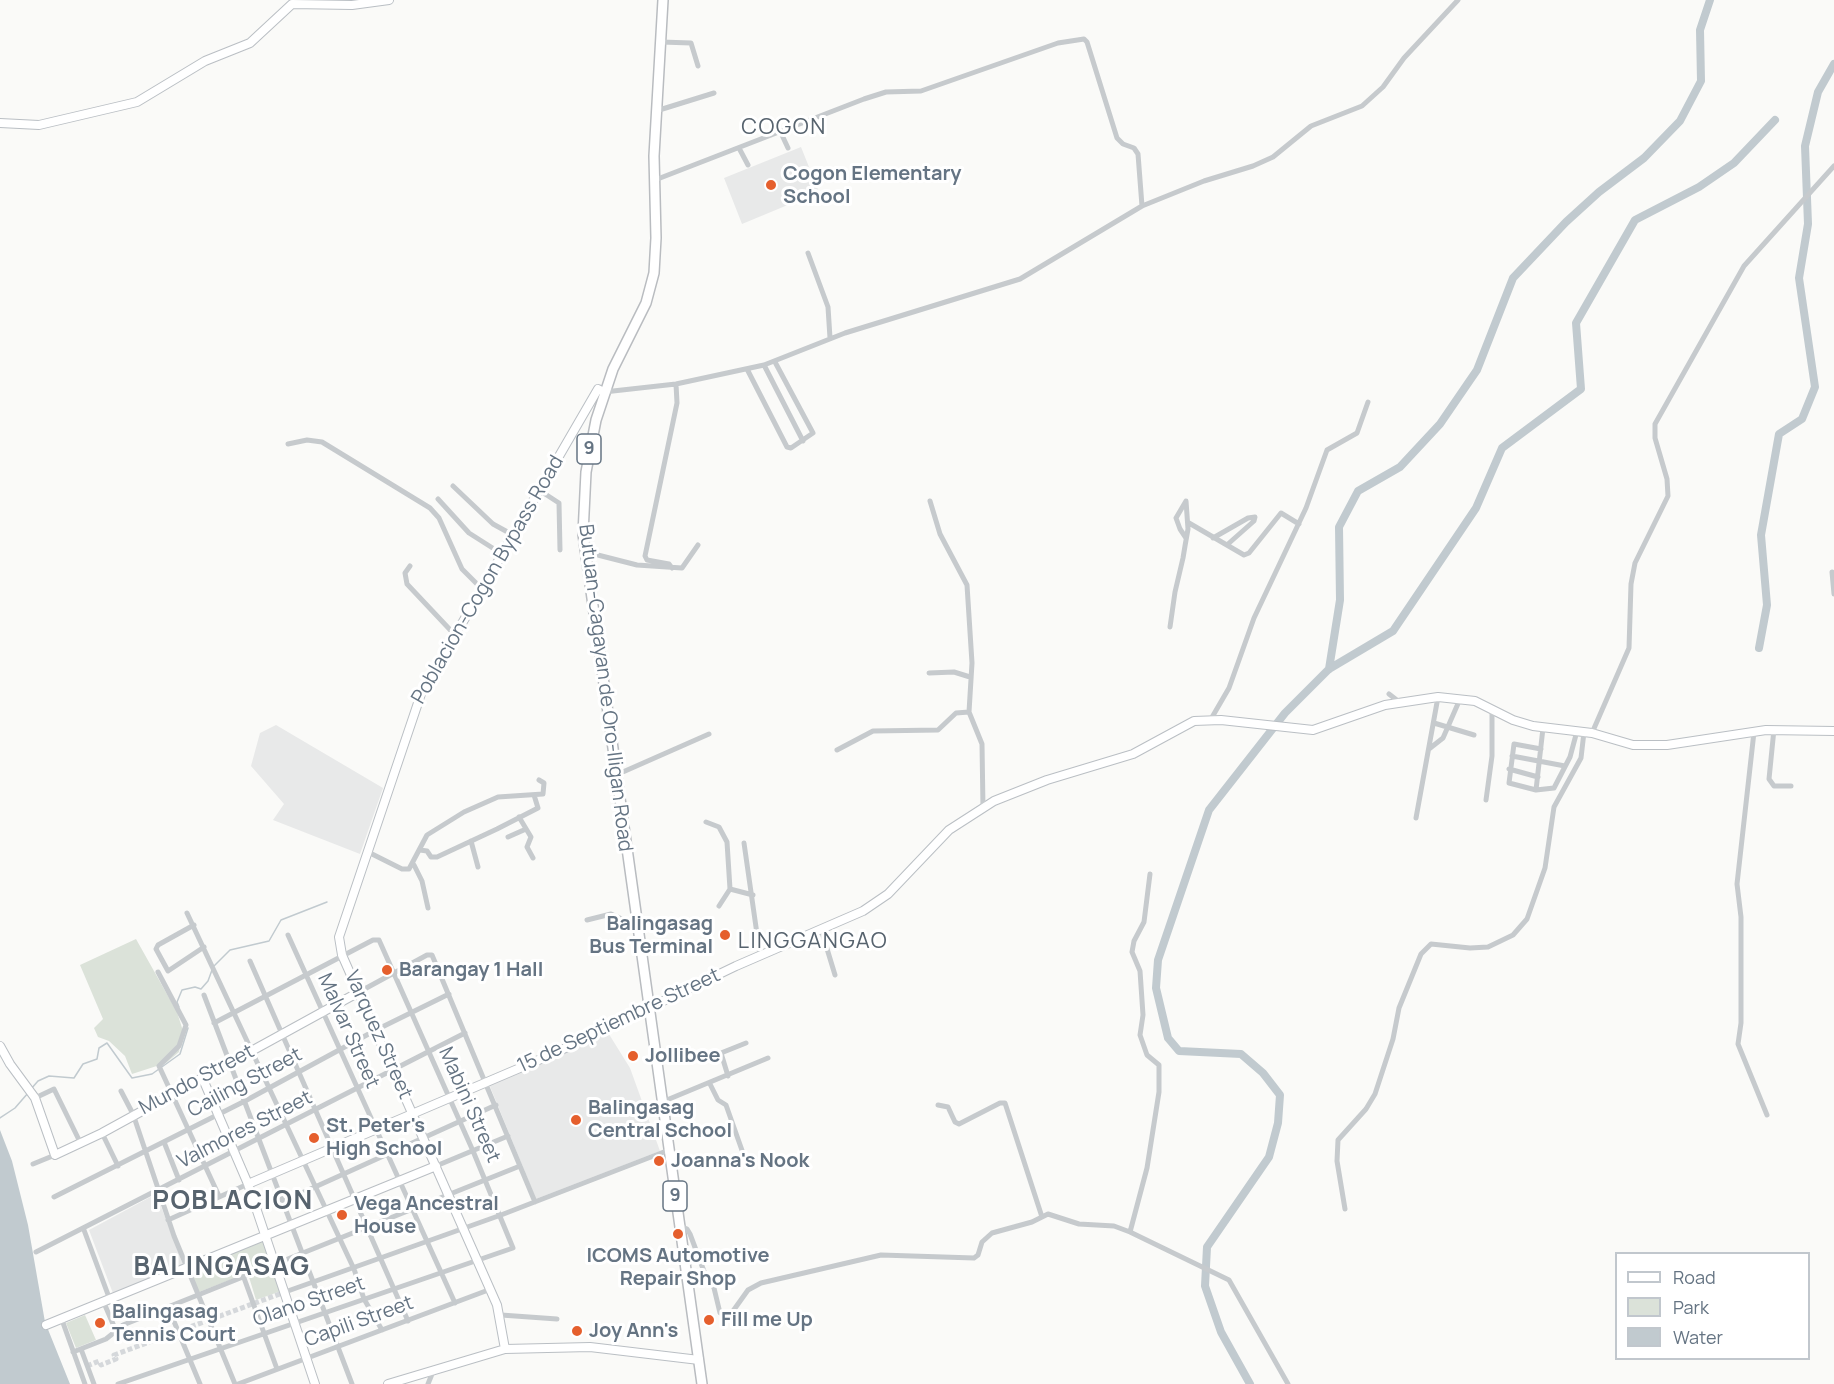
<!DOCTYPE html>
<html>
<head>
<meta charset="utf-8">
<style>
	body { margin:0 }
	#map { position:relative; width:1834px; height:1384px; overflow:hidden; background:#fafaf8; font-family:Manrope,sans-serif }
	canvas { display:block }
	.legend { position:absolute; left:1615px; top:1252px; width:195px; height:108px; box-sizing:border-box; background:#fff; border:2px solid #c1c7cd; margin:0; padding:8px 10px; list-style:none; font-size:18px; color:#657483 }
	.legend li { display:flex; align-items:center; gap:12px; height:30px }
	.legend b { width:30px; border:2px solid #c1c7cd }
</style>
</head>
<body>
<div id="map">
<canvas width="1834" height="1384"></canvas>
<ul class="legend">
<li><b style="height:8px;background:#fff"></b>Road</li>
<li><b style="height:16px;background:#dbe2d9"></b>Park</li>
<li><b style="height:16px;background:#c1cacf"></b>Water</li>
</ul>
</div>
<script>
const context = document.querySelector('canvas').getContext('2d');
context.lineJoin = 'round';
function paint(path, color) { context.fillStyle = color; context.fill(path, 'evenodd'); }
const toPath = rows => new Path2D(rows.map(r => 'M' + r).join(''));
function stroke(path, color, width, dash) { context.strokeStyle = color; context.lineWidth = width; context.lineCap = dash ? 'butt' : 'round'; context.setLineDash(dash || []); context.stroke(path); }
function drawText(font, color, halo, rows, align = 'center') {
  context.font = font + ' Manrope,sans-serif'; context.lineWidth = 6; context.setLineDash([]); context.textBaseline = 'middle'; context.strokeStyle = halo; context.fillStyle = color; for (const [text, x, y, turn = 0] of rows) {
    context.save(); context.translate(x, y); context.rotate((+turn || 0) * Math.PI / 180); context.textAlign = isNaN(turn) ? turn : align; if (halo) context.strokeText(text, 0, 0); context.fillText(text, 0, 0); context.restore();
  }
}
paint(toPath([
	[801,147,819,192,742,224,724,178],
	[276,725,383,788,360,854,273,820,284,804,251,766,260,733],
	[607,1031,630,1068,660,1151,536,1199,489,1084],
	[154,1195,157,1196,184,1267,114,1296,89,1230]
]), '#e8e9e9');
paint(toPath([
	[136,939,177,1012,183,1031,179,1052,166,1063,132,1074,125,1056,109,1041,98,1037,94,1028,103,1019,80,965],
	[264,1241,271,1264,199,1292,190,1271],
	[273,1269,281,1291,256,1300,249,1277],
	[85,1315,96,1340,76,1348,66,1323]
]), '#dbe2d9');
paint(toPath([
	[0,1130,12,1161,28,1225,45,1322,70,1384,0,1384]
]), '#c1cacf');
stroke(toPath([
	[214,966,230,950,269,941,281,920,327,902],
	[179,1007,177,1002,182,990,195,987,201,989,208,981,212,970],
	[31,1089,38,1081,49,1076,74,1078,83,1064,97,1059,99,1048,107,1043,132,1078,152,1074,180,1054,188,1028],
	[0,1118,15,1108,28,1093]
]), '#c1cacf', 1.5);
stroke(toPath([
	[1759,648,1767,605,1761,535,1779,434,1802,419,1815,387,1799,278,1808,224,1805,146,1818,92,1834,64],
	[1329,669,1340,600,1339,527,1358,491,1400,467,1440,424,1477,370,1513,278,1566,222,1599,192,1644,158,1680,121,1701,81,1700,30,1710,0],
	[1250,1384,1221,1332,1205,1286,1207,1247,1269,1157,1278,1123,1280,1095,1263,1073,1241,1054,1179,1051,1168,1038,1156,988,1158,960,1209,810,1285,713,1329,669,1393,631,1476,508,1502,448,1581,389,1576,323,1635,220,1699,187,1734,163,1775,120]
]), '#c1cacf', 8);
stroke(toPath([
	[87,1366,99,1361,101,1365,116,1359,114,1355,285,1292]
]), '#d5d8db', 5, [5, 2.5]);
const secondary = toPath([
	[0,123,39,125,137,102,205,61,250,43,292,4,352,5,389,0],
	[0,1046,10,1064,35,1098,55,1155,102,1133,359,992],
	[202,1077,248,1184,315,1384],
	[248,1184,555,1053,736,966,863,911,888,894,949,830,994,801,1047,780,1133,754,1194,721,1221,720,1313,730,1385,705,1438,697,1475,701,1513,720,1533,726,1592,733,1633,745,1667,745,1766,730,1834,731],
	[46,1325,436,1166],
	[505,1349,497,1305,342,955,339,937,421,694,598,389,604,392],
	[388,1384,505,1349,590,1347,699,1360]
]);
const highway = toPath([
	[663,0,654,156,656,238,654,273,646,303,613,369,596,420,586,472,583,534,702,1384]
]);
stroke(secondary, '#babfc4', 10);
stroke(highway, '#b9bcc0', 12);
stroke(toPath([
	[661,42,691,43,698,66],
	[656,111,714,93],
	[781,133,788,148],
	[739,148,748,165],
	[655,180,864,99,886,92,921,91,1058,43,1084,39,1087,42,1117,138,1123,144,1134,148,1138,154,1142,206],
	[808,253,828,307,830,338],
	[764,365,803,441],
	[747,369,787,447,791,448,813,433,775,362],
	[604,392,676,384,764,365,845,333,1020,279,1142,206,1204,181,1253,166,1273,157,1311,126,1362,106,1383,87,1404,58,1458,0],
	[288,444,307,440,322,442,430,508,439,518,462,569,482,589],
	[453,486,493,524,513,535],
	[539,490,559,503,560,550],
	[438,499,469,533,502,554],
	[930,501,940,534,967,585,972,663,969,712,982,744,983,808],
	[1189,523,1244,555,1249,553,1281,513,1299,524],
	[1213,538,1248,518,1255,517,1254,521,1228,544],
	[586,552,637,565,682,568,698,545],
	[410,566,405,573,407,584,455,635],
	[672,568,669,564,647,560,645,556,677,403,676,384],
	[1832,572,1834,594],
	[1170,627,1175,592,1183,558,1185,546,1188,529,1186,501,1176,518,1180,529,1186,538],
	[929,673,954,672,970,677],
	[1389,694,1398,701],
	[1211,719,1229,688,1254,618,1306,508,1327,450,1357,433,1368,402],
	[1434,723,1474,735],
	[1774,729,1769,779,1774,786,1791,786],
	[1754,732,1737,884,1741,917,1741,1023,1738,1044,1767,1115],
	[1592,733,1629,648,1631,584,1635,563,1668,496,1667,479,1655,438,1655,424,1744,266,1834,166],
	[1429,749,1443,738,1460,699],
	[1541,749,1514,744,1509,783,1536,790,1554,788,1570,757,1577,731],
	[837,750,873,731,938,730,956,713,969,712],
	[1512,756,1565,766],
	[1509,769,1538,777],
	[616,775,709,734],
	[1536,790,1543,728],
	[1486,800,1492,756,1492,709],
	[519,817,531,837,527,847,533,858],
	[1416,818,1438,697],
	[706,822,719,827,727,842,730,889,719,906],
	[508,837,526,829],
	[471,841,478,867],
	[744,843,760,955],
	[420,850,427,851,431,857,437,857,497,829,538,808,534,795],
	[368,852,402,869,409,869,427,835,464,812,498,797,543,794,544,783,539,780],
	[414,865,422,881,428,908],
	[730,889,753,895],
	[187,913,354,1269,364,1299,382,1330],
	[587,920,611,914,624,920,636,919],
	[194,925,158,945,156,949,168,971,204,947],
	[821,929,835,975],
	[288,935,455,1303],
	[250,961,408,1321],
	[158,972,186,1025,179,1046,159,1066,219,1196],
	[359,992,427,955,432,955,535,1202],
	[204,995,352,1384],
	[728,1076,721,1053,746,1043],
	[710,1084,718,1100,726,1105,744,1156],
	[121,1091,133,1114,174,1236,235,1384],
	[35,1098,54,1089,81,1144],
	[662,1102,768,1058],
	[938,1105,948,1107,955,1122,959,1124,1000,1103,1005,1103,1042,1217],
	[102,1133,118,1166],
	[164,1142,179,1180],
	[33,1164,55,1155],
	[436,1166,508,1136],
	[54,1197,245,1101,376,1030,449,994],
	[284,1201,496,1105],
	[1345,1209,1337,1161,1338,1140,1366,1109,1375,1094,1393,1039,1399,1008,1421,954,1431,944,1470,948,1488,947,1513,935,1527,919,1545,868,1554,807,1581,758,1584,732],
	[168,1220,248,1184],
	[680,1226,687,1229,690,1234,705,1274,714,1288,720,1313,726,1315,733,1311,748,1290,761,1283,881,1255,974,1258,978,1255,982,1242,992,1233,1032,1222,1048,1214,1079,1224,1114,1226,1130,1232,1229,1280,1288,1384],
	[84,1230,110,1300],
	[1130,1232,1147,1168,1159,1092,1159,1065,1147,1055,1140,1035,1143,1015,1140,971,1132,952,1134,941,1144,922,1150,874],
	[36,1252,465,1033],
	[244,1278,277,1369],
	[285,1292,501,1215,669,1150],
	[168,1307,200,1384],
	[501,1315,557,1319],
	[62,1320,85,1384],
	[116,1331,123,1325,520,1166],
	[81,1349,94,1384],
	[73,1352,106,1339,116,1331,104,1303],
	[118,1384,513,1248,473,1151,379,940,373,940,214,1023],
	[238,1384,491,1289],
	[428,1384,434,1369]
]), '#c6cacd', 5);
stroke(secondary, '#fff', 8);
stroke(highway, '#fff', 9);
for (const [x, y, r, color] of [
	[771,185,6,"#e55f2d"],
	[725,935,6,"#e55f2d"],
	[387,970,6,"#e55f2d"],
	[633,1056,6,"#e55f2d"],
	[576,1120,6,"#e55f2d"],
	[314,1138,6,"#e55f2d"],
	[659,1161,6,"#e55f2d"],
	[342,1215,6,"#e55f2d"],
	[678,1234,6,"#e55f2d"],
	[709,1320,6,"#e55f2d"],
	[100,1323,6,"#e55f2d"],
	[577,1331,6,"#e55f2d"]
]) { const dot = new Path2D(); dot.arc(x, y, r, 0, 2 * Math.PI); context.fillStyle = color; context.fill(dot); stroke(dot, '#fff', 2); }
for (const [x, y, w] of [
	[589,449,24],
	[675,1196,24]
]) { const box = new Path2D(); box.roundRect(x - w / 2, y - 15, w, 30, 4.5); context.fillStyle = '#fff'; context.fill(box); stroke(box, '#657483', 1.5); }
drawText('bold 18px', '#657483', null, [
	["9",589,449],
	["9",675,1196]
]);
drawText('bold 20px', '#657483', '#fff', [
	["Cogon Elementary",783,174],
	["School",783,197],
	["Balingasag",713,924,"right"],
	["Bus Terminal",713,947,"right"],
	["Barangay 1 Hall",399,970],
	["Jollibee",645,1056],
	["Balingasag",588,1108],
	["Central School",588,1131],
	["St. Peter's",326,1126],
	["High School",326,1149],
	["Joanna's Nook",671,1161],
	["Vega Ancestral",354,1204],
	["House",354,1227],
	["ICOMS Automotive",678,1256,"center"],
	["Repair Shop",678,1279,"center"],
	["Balingasag",112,1312],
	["Tennis Court",112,1335],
	["Fill me Up",721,1320],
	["Joy Ann's",589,1331]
], 'left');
drawText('20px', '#657483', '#fff', [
	["Poblacion-Cogon Bypass Road",488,580,-60],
	["Butuan-Cagayan de Oro-Iligan Road",605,688,83],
	["15 de Septiembre Street",619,1021,-25],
	["Malvar Street",348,1031,66],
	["Varquez Street",378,1035,66],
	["Mundo Street",197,1080,-28],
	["Cailing Street",245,1083,-28],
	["Mabini Street",469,1105,66],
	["Valmores Street",245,1130,-27],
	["Olano Street",309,1302,-19],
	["Capili Street",359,1322,-20]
]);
context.letterSpacing = '1.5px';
drawText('22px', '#57636e', '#fff', [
	["COGON",784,128],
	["LINGGANGAO",813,942]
]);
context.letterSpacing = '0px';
context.letterSpacing = '1.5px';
drawText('bold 26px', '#57636e', '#fff', [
	["POBLACION",233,1202],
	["BALINGASAG",222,1268]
]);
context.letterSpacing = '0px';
</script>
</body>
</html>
